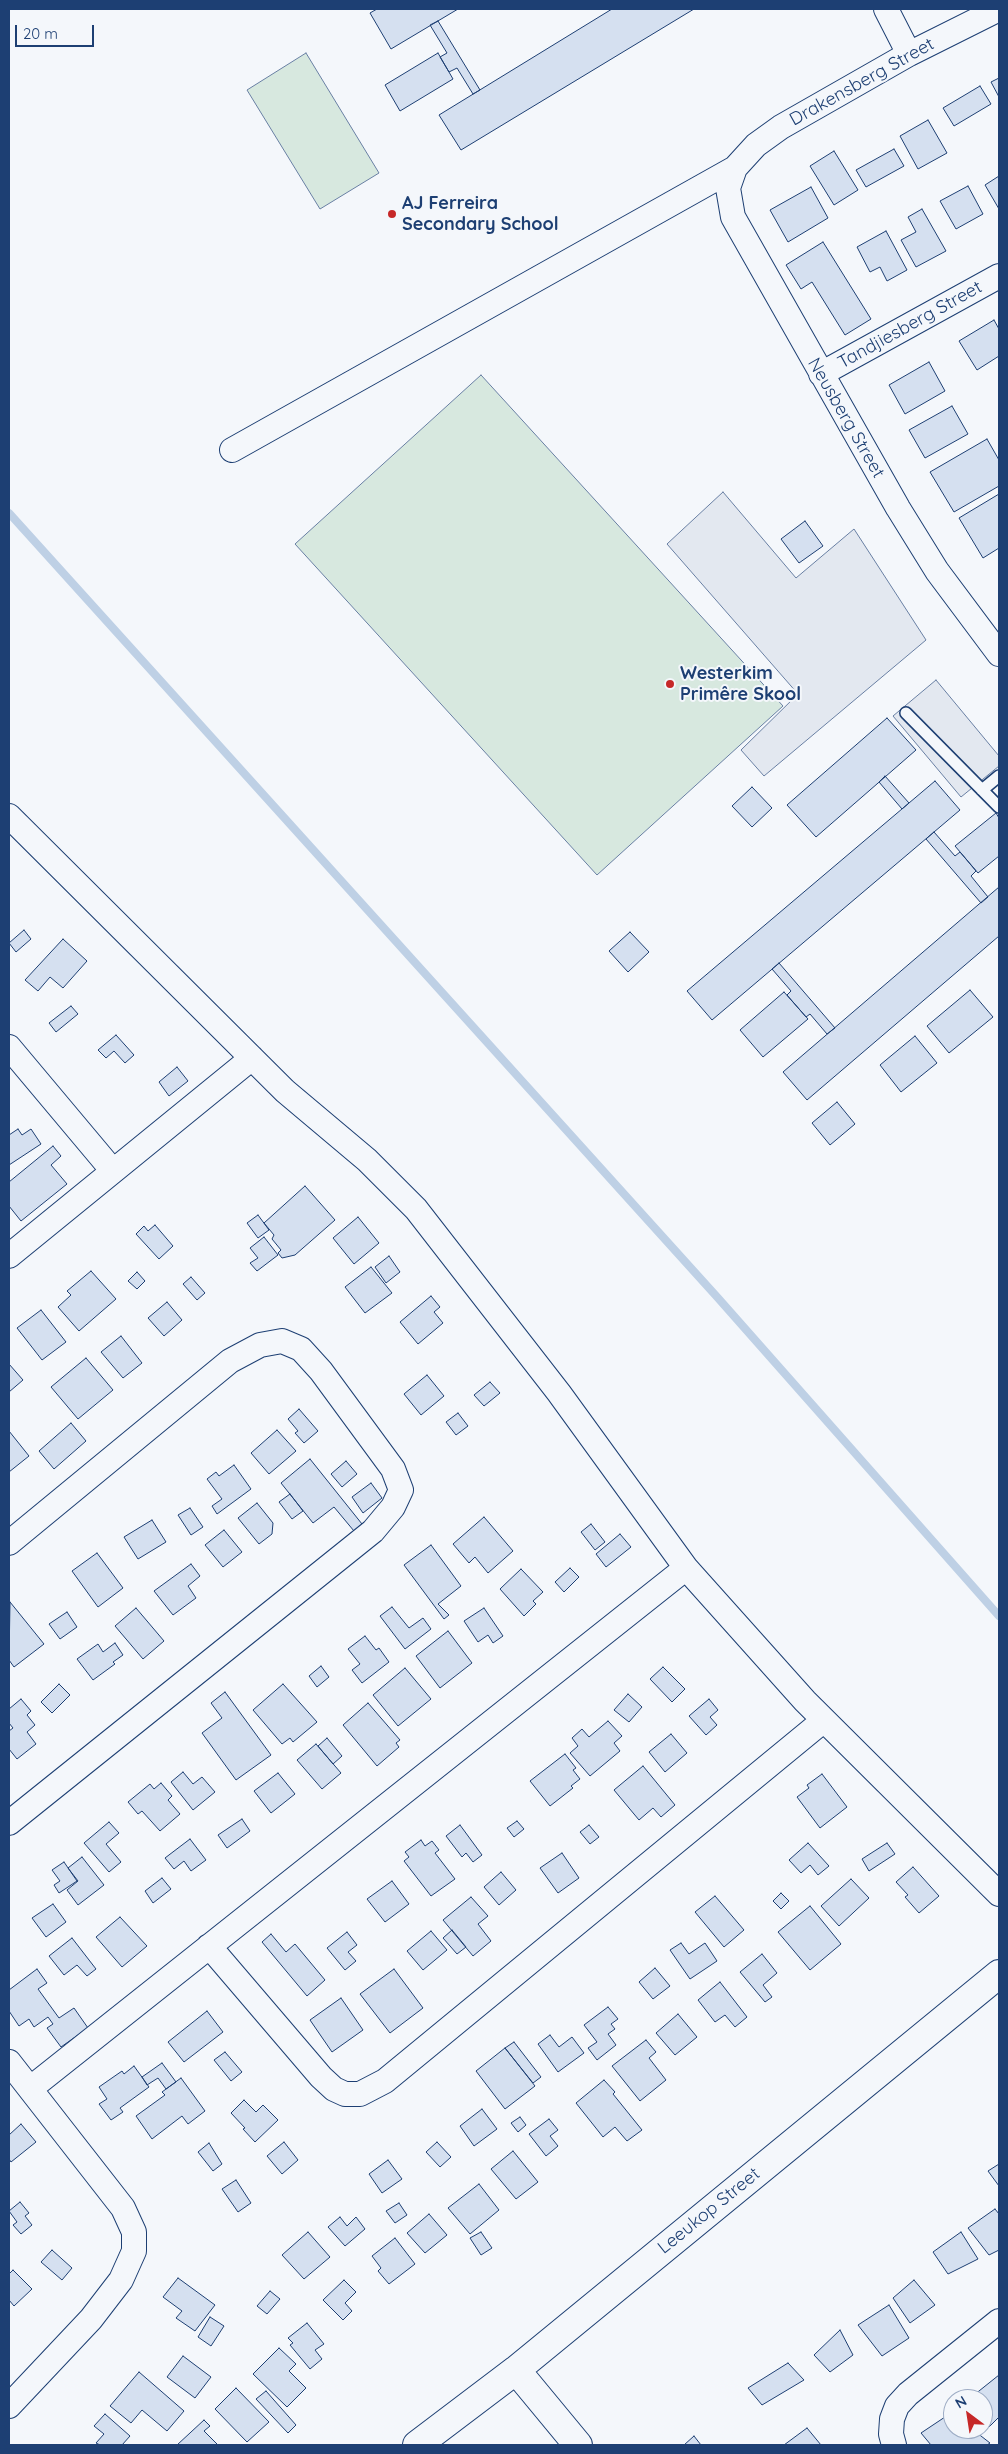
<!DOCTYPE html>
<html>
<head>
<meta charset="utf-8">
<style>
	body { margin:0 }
	#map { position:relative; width:1008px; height:2454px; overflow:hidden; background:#f4f7fb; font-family:Quicksand,sans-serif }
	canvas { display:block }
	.frame { position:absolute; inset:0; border:10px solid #1d3f73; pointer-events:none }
	.north { position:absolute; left:943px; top:2389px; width:50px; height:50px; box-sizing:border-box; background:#f4f7fb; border:1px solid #9eadc5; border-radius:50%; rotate:329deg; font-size:14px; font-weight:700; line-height:20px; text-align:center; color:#1d3f73 }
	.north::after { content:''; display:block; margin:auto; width:18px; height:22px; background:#c62828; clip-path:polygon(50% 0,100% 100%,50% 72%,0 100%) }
	.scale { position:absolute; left:15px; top:25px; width:79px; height:22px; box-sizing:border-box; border:2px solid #1d3f73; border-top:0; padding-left:6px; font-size:15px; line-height:18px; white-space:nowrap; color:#1d3f73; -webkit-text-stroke:4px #f4f7fb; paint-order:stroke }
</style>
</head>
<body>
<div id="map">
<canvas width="1008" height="2454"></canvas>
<div class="frame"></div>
<div class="north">N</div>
<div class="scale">20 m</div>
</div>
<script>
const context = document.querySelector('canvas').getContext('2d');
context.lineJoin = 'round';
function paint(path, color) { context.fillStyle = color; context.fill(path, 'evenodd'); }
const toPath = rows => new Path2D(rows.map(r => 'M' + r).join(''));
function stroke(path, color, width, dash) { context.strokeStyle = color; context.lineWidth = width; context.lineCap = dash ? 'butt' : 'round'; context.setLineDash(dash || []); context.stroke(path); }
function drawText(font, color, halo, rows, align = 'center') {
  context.font = font + ' Quicksand,sans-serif'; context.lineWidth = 4; context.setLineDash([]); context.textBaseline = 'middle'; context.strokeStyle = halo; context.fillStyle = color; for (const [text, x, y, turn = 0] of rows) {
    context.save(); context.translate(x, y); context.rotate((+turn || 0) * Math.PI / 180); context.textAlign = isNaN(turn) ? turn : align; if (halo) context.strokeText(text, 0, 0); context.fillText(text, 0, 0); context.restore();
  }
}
const green = toPath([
	[306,53,379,173,320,209,247,90,306,53],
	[481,375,783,706,597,875,295,544,481,375]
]);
paint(green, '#d7e8df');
stroke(green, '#687fa3', 1);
const parking = toPath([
	[723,492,796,578,854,529,926,640,764,776,741,750,798,694,667,544,723,492],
	[936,680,999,756,999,766,961,797,893,716,936,680]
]);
paint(parking, '#e3e8f0');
stroke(parking, '#687fa3', 1);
stroke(toPath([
	[9,513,718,1298,999,1616]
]), '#bed0e5', 8);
const building = toPath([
	[377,9,458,9,391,49,370,13,377,9],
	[612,9,694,9,461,150,439,115,612,9],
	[438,21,480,90,473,94,457,68,449,72,440,57,447,53,430,25,438,21],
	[438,53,453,79,400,111,385,85,438,53],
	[999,78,999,97,991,82,999,78],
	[980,86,991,104,954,126,943,108,980,86],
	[928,120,947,153,918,169,900,136,928,120],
	[894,149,904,166,866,187,856,170,894,149],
	[834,151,858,190,834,205,810,166,834,151],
	[999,176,999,209,985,185,999,176],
	[968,186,983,214,956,229,940,201,968,186],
	[811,187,828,218,788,242,770,210,811,187],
	[922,209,946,251,916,267,901,240,916,232,908,217,922,209],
	[886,231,907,270,887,281,880,267,870,272,857,247,886,231],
	[823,242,871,319,845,335,812,282,801,289,786,265,823,242],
	[994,320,999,329,999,356,977,370,959,341,994,320],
	[929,362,945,391,905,414,889,385,929,362],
	[952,406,968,434,925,458,909,430,952,406],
	[987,439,999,460,999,486,954,512,930,472,987,439],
	[999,494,999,548,983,558,959,518,999,494],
	[805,521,823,546,799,563,781,539,805,521],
	[887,718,916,750,816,837,787,805,887,718],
	[885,776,909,803,902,809,879,782,885,776],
	[935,781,960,810,712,1020,687,991,935,781],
	[752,787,772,808,752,827,732,806,752,787],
	[996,813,999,818,999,856,978,873,955,846,996,813],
	[934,832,955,856,960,852,976,871,971,876,988,897,981,903,926,839,934,832],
	[999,887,999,936,807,1100,783,1072,999,887],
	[24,930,31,939,16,952,9,943,24,930],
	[630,932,649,952,628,972,609,951,630,932],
	[63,939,87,961,63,988,50,977,38,991,25,980,63,939],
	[779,963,835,1028,827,1034,810,1014,806,1017,787,995,791,991,772,969,779,963],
	[970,990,993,1017,949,1053,927,1026,970,990],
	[784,992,808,1019,763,1057,740,1030,784,992],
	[71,1006,78,1014,56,1032,49,1023,71,1006],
	[116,1035,134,1055,125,1063,114,1051,106,1058,98,1050,116,1035],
	[915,1036,937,1063,901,1092,880,1065,915,1036],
	[177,1067,188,1081,169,1096,159,1082,177,1067],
	[837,1102,855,1124,830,1145,812,1123,837,1102],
	[18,1129,22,1135,31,1129,41,1144,9,1165,9,1135,18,1129],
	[53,1146,61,1156,51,1165,67,1184,21,1221,9,1206,9,1182,53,1146],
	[305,1186,335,1220,295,1255,282,1258,278,1253,281,1250,272,1239,274,1235,264,1223,305,1186],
	[258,1215,269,1230,258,1238,247,1223,258,1215],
	[358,1217,379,1243,354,1264,333,1238,358,1217],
	[155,1225,173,1246,159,1259,136,1234,144,1226,148,1231,155,1225],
	[264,1237,278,1255,257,1271,250,1263,258,1258,250,1248,264,1237],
	[389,1256,400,1272,386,1283,375,1267,389,1256],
	[371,1267,392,1293,365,1313,345,1287,371,1267],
	[91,1271,116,1299,79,1331,58,1307,71,1295,67,1291,91,1271],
	[137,1272,145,1281,137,1289,128,1281,137,1272],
	[191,1277,205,1293,197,1300,183,1284,191,1277],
	[431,1296,440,1307,434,1312,443,1323,418,1344,400,1322,431,1296],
	[167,1302,182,1320,164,1336,148,1318,167,1302],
	[41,1310,66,1342,42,1360,17,1328,41,1310],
	[121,1336,142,1363,123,1378,101,1352,121,1336],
	[86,1358,113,1390,78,1419,51,1387,86,1358],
	[9,1364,23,1380,9,1392,9,1364],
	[427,1375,444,1396,421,1415,404,1394,427,1375],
	[490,1382,500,1393,484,1406,474,1395,490,1382],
	[299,1409,318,1431,304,1443,295,1433,298,1431,288,1419,299,1409],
	[458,1413,468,1426,456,1435,446,1422,458,1413],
	[71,1423,86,1441,54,1469,39,1451,71,1423],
	[277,1430,296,1451,269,1474,251,1453,277,1430],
	[9,1431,29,1456,9,1472,9,1431],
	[310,1459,362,1524,354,1531,334,1507,313,1523,281,1483,310,1459],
	[346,1461,357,1474,342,1487,331,1474,346,1461],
	[234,1465,251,1489,217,1514,212,1506,222,1499,207,1479,216,1472,219,1476,234,1465],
	[371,1483,382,1498,363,1513,352,1497,371,1483],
	[290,1494,303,1511,292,1519,279,1502,290,1494],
	[257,1503,273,1523,272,1534,259,1544,238,1518,257,1503],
	[190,1508,203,1527,191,1535,178,1515,190,1508],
	[484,1517,513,1551,488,1573,475,1557,469,1563,453,1544,484,1517],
	[152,1520,166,1542,138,1559,124,1537,152,1520],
	[591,1524,605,1542,595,1550,581,1532,591,1524],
	[224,1530,242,1552,223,1567,205,1545,224,1530],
	[620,1534,631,1547,606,1567,596,1554,620,1534],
	[431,1545,461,1586,438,1604,449,1615,444,1619,404,1565,431,1545],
	[97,1553,123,1588,98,1607,72,1571,97,1553],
	[191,1564,200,1576,188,1586,196,1598,173,1615,154,1591,191,1564],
	[570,1568,579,1577,564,1592,555,1582,570,1568],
	[521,1569,543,1592,533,1601,536,1604,524,1616,500,1589,521,1569],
	[10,1602,44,1644,14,1667,9,1660,10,1602],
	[392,1607,409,1628,423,1618,431,1629,405,1649,380,1616,392,1607],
	[136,1608,164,1641,143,1659,115,1626,136,1608],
	[484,1608,503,1636,493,1643,488,1635,478,1642,464,1621,484,1608],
	[67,1612,77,1627,60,1639,49,1624,67,1612],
	[448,1631,472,1663,440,1688,416,1656,448,1631],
	[365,1636,376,1650,379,1648,389,1662,362,1683,352,1670,360,1664,348,1649,365,1636],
	[115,1643,123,1655,113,1662,115,1664,93,1680,77,1659,98,1644,103,1652,115,1643],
	[321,1666,329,1677,317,1687,309,1676,321,1666],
	[663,1667,685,1689,672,1702,650,1679,663,1667],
	[405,1668,431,1699,398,1726,373,1695,405,1668],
	[59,1684,70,1695,52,1713,41,1702,59,1684],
	[283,1684,317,1722,293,1742,290,1738,282,1744,253,1710,283,1684],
	[225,1692,271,1755,236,1780,202,1733,222,1718,211,1703,225,1692],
	[628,1694,642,1707,629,1722,614,1710,628,1694],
	[21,1699,31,1711,27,1715,35,1725,27,1732,36,1744,17,1759,9,1749,9,1731,13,1728,9,1723,9,1709,21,1699],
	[709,1699,718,1710,710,1717,717,1725,706,1735,689,1716,709,1699],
	[368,1703,400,1740,396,1743,399,1747,377,1766,343,1725,368,1703],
	[608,1721,622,1736,614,1743,620,1751,590,1776,570,1753,578,1746,572,1738,582,1729,589,1737,608,1721],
	[671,1734,687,1753,665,1772,649,1752,671,1734],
	[327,1738,342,1756,333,1764,318,1746,327,1738],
	[316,1744,341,1773,322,1789,297,1760,316,1744],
	[565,1754,576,1768,573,1770,580,1779,571,1786,573,1788,550,1806,530,1781,565,1754],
	[643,1766,675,1805,661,1817,653,1808,639,1820,614,1790,643,1766],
	[183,1772,193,1784,202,1777,215,1792,193,1810,171,1782,183,1772],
	[278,1773,295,1794,271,1813,254,1791,278,1773],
	[822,1774,847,1807,820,1828,797,1797,809,1788,807,1785,822,1774],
	[161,1783,172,1796,168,1800,180,1814,160,1831,142,1811,138,1814,128,1802,150,1784,154,1789,161,1783],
	[242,1819,250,1831,227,1848,218,1835,242,1819],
	[517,1821,524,1829,514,1837,507,1828,517,1821],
	[109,1822,119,1833,106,1844,121,1862,109,1872,84,1843,109,1822],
	[460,1825,482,1855,473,1862,466,1853,462,1857,446,1836,460,1825],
	[589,1825,599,1837,590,1844,580,1832,589,1825],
	[190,1839,206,1860,191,1871,184,1861,174,1869,165,1858,190,1839],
	[421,1840,425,1846,432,1841,439,1850,435,1853,455,1879,431,1896,404,1861,409,1857,405,1852,421,1840],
	[808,1843,829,1866,818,1875,810,1865,801,1873,789,1860,808,1843],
	[887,1843,895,1854,869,1871,862,1859,887,1843],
	[562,1853,579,1878,558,1893,540,1868,562,1853],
	[82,1857,104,1885,78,1905,67,1890,78,1881,68,1868,82,1857],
	[64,1862,77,1881,59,1893,54,1885,60,1881,52,1870,64,1862],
	[913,1867,939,1896,919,1913,905,1897,908,1895,896,1882,913,1867],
	[501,1872,516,1890,499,1905,484,1887,501,1872],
	[162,1878,171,1889,153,1903,145,1891,162,1878],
	[851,1879,869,1898,839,1926,821,1906,851,1879],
	[392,1881,409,1904,385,1922,367,1899,392,1881],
	[781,1893,789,1901,781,1909,773,1901,781,1893],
	[715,1896,744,1930,724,1947,695,1912,715,1896],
	[471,1897,488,1916,478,1924,491,1941,473,1956,443,1920,471,1897],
	[53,1904,66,1922,46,1937,32,1918,53,1904],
	[810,1906,841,1944,810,1970,778,1932,810,1906],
	[120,1917,147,1946,122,1967,96,1937,120,1917],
	[452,1930,466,1947,457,1954,443,1938,452,1930],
	[431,1931,447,1950,423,1970,407,1951,431,1931],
	[347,1932,357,1945,348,1952,356,1961,345,1970,327,1948,347,1932],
	[271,1934,286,1952,295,1944,325,1980,307,1996,262,1942,271,1934],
	[72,1938,96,1969,87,1976,77,1965,64,1975,49,1956,72,1938],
	[681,1943,689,1954,705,1943,717,1961,690,1979,670,1950,681,1943],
	[762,1954,777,1973,763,1985,772,1997,765,2002,740,1972,762,1954],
	[655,1968,670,1986,653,1999,639,1982,655,1968],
	[37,1969,47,1983,38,1989,59,2018,74,2008,88,2028,61,2047,47,2028,53,2024,48,2017,34,2027,29,2019,19,2026,9,2011,9,1990,37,1969],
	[394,1969,423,2008,390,2033,360,1994,394,1969],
	[720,1982,747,2017,735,2027,725,2015,715,2022,698,2000,720,1982],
	[341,1998,363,2030,332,2052,310,2020,341,1998],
	[608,2007,618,2019,611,2024,615,2029,608,2034,616,2045,597,2060,588,2048,597,2042,584,2025,608,2007],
	[207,2011,223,2032,184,2062,168,2042,207,2011],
	[678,2014,697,2037,675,2055,656,2033,678,2014],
	[550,2035,559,2047,572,2037,584,2053,558,2072,538,2044,550,2035],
	[646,2040,656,2052,649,2058,666,2080,640,2101,612,2066,646,2040],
	[514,2042,541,2077,533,2083,505,2048,514,2042],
	[505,2048,535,2086,505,2109,476,2071,505,2048],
	[225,2052,242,2072,231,2081,214,2060,225,2052],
	[162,2063,176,2082,166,2089,158,2078,147,2085,142,2077,162,2063],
	[134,2066,149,2087,120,2108,123,2112,111,2120,99,2104,107,2099,99,2087,122,2071,124,2074,134,2066],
	[181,2078,205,2111,188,2124,182,2116,152,2139,136,2116,165,2095,162,2092,181,2078],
	[604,2080,615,2092,613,2094,642,2130,627,2141,615,2127,603,2137,576,2103,604,2080],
	[244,2100,256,2112,263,2105,278,2120,255,2142,243,2129,245,2128,231,2113,244,2100],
	[482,2109,497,2129,474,2146,460,2126,482,2109],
	[520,2117,526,2125,518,2132,511,2123,520,2117],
	[549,2119,558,2130,550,2136,558,2146,546,2156,529,2134,549,2119],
	[21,2124,36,2142,11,2162,9,2159,9,2135,21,2124],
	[284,2142,298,2160,282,2174,267,2156,284,2142],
	[437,2142,451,2157,440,2167,426,2152,437,2142],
	[209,2143,222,2164,213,2171,198,2152,209,2143],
	[513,2151,538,2182,516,2199,491,2169,513,2151],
	[388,2160,402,2179,382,2193,369,2174,388,2160],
	[999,2164,999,2186,988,2171,999,2164],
	[236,2180,251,2203,238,2212,222,2189,236,2180],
	[479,2184,499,2210,470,2234,448,2208,479,2184],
	[20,2202,29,2213,25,2216,32,2225,21,2234,13,2225,17,2222,9,2211,20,2202],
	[399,2203,407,2215,395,2223,386,2211,399,2203],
	[995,2209,999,2214,999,2250,989,2255,968,2228,995,2209],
	[429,2214,447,2235,425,2253,407,2233,429,2214],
	[340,2217,347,2226,356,2217,365,2229,345,2246,328,2227,340,2217],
	[308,2232,330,2257,304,2279,282,2255,308,2232],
	[481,2232,492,2248,481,2255,470,2238,481,2232],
	[961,2232,978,2259,948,2274,933,2252,961,2232],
	[395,2238,415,2264,389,2284,378,2271,381,2268,372,2256,395,2238],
	[52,2250,72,2268,62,2280,41,2262,52,2250],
	[13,2270,32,2289,14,2306,9,2300,9,2274,13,2270],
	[178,2278,215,2305,195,2331,176,2318,182,2311,163,2297,178,2278],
	[344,2280,356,2292,345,2303,352,2311,343,2320,323,2300,344,2280],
	[914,2280,935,2305,910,2323,893,2298,914,2280],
	[270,2291,280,2299,267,2314,257,2306,270,2291],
	[889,2305,909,2338,882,2356,858,2325,889,2305],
	[210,2317,224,2326,211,2346,198,2337,210,2317],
	[307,2323,324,2344,315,2350,322,2359,310,2369,290,2345,293,2343,288,2338,307,2323],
	[840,2330,853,2355,830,2372,814,2355,840,2330],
	[279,2348,296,2364,289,2371,306,2388,287,2407,253,2374,279,2348],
	[183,2356,211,2377,195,2398,167,2377,183,2356],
	[788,2363,804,2380,762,2405,748,2388,788,2363],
	[139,2372,184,2411,167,2431,142,2410,131,2423,110,2406,139,2372],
	[999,2375,999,2417,989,2427,983,2420,983,2399,969,2399,999,2375],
	[236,2388,269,2422,247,2442,215,2409,236,2388],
	[266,2391,296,2425,288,2433,256,2399,266,2391],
	[951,2413,953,2429,972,2429,990,2443,987,2445,931,2445,921,2433,951,2413],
	[105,2414,130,2436,122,2445,100,2445,96,2443,104,2434,94,2426,105,2414],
	[204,2420,210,2426,204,2431,218,2445,177,2445,204,2420],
	[807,2428,821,2445,784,2445,807,2428],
	[694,2436,701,2445,684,2445,694,2436]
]);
paint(building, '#d5e0f0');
stroke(building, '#1d3f73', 1);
const lane = toPath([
	[906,713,999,807],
	[982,790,999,776]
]);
const street = toPath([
	[886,9,909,54],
	[735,168,728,188,733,217,898,508,937,571,999,654],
	[821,374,999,276],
	[232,450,735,168,756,145,781,127,909,54,999,9],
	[9,816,285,1091,367,1160,416,1209,559,1393,686,1568,805,1701,999,1894],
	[9,1047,113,1171],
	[9,1256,252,1058],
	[9,1543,230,1361,260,1345,282,1341,301,1349,321,1371,393,1469,401,1490,393,1507,373,1531,9,1823],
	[209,1946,321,2077,334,2089,345,2094,360,2094,385,2081,824,1720],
	[9,2062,123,2208,134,2232,134,2251,121,2280,91,2319,9,2406],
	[31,2088,686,1568],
	[894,2445,891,2434,892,2419,897,2406,908,2394,999,2321]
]);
const secondary = toPath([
	[516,2370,578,2445],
	[417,2445,516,2370,999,1974]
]);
stroke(lane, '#1d3f73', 14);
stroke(street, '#1d3f73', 26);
stroke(secondary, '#1d3f73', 30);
stroke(lane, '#f4f7fb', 11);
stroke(street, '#f4f7fb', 24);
stroke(secondary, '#f4f7fb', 28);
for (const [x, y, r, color] of [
	[392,214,5,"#c62828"],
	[670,684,5,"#c62828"]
]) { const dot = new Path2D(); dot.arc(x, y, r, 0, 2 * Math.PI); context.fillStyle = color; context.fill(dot); stroke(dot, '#f4f7fb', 2); }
drawText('18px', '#1d3f73', '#f4f7fb', [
	["Drakensberg Street",862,82,-29],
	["Tandjiesberg Street",910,325,-29],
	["Neusberg Street",846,418,60],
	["Leeukop Street",709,2211,-39]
]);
drawText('bold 18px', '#1d3f73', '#f4f7fb', [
	["AJ Ferreira",402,204],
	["Secondary School",402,225],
	["Westerkim",680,674],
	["Primêre Skool",680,695]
], 'left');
</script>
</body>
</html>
